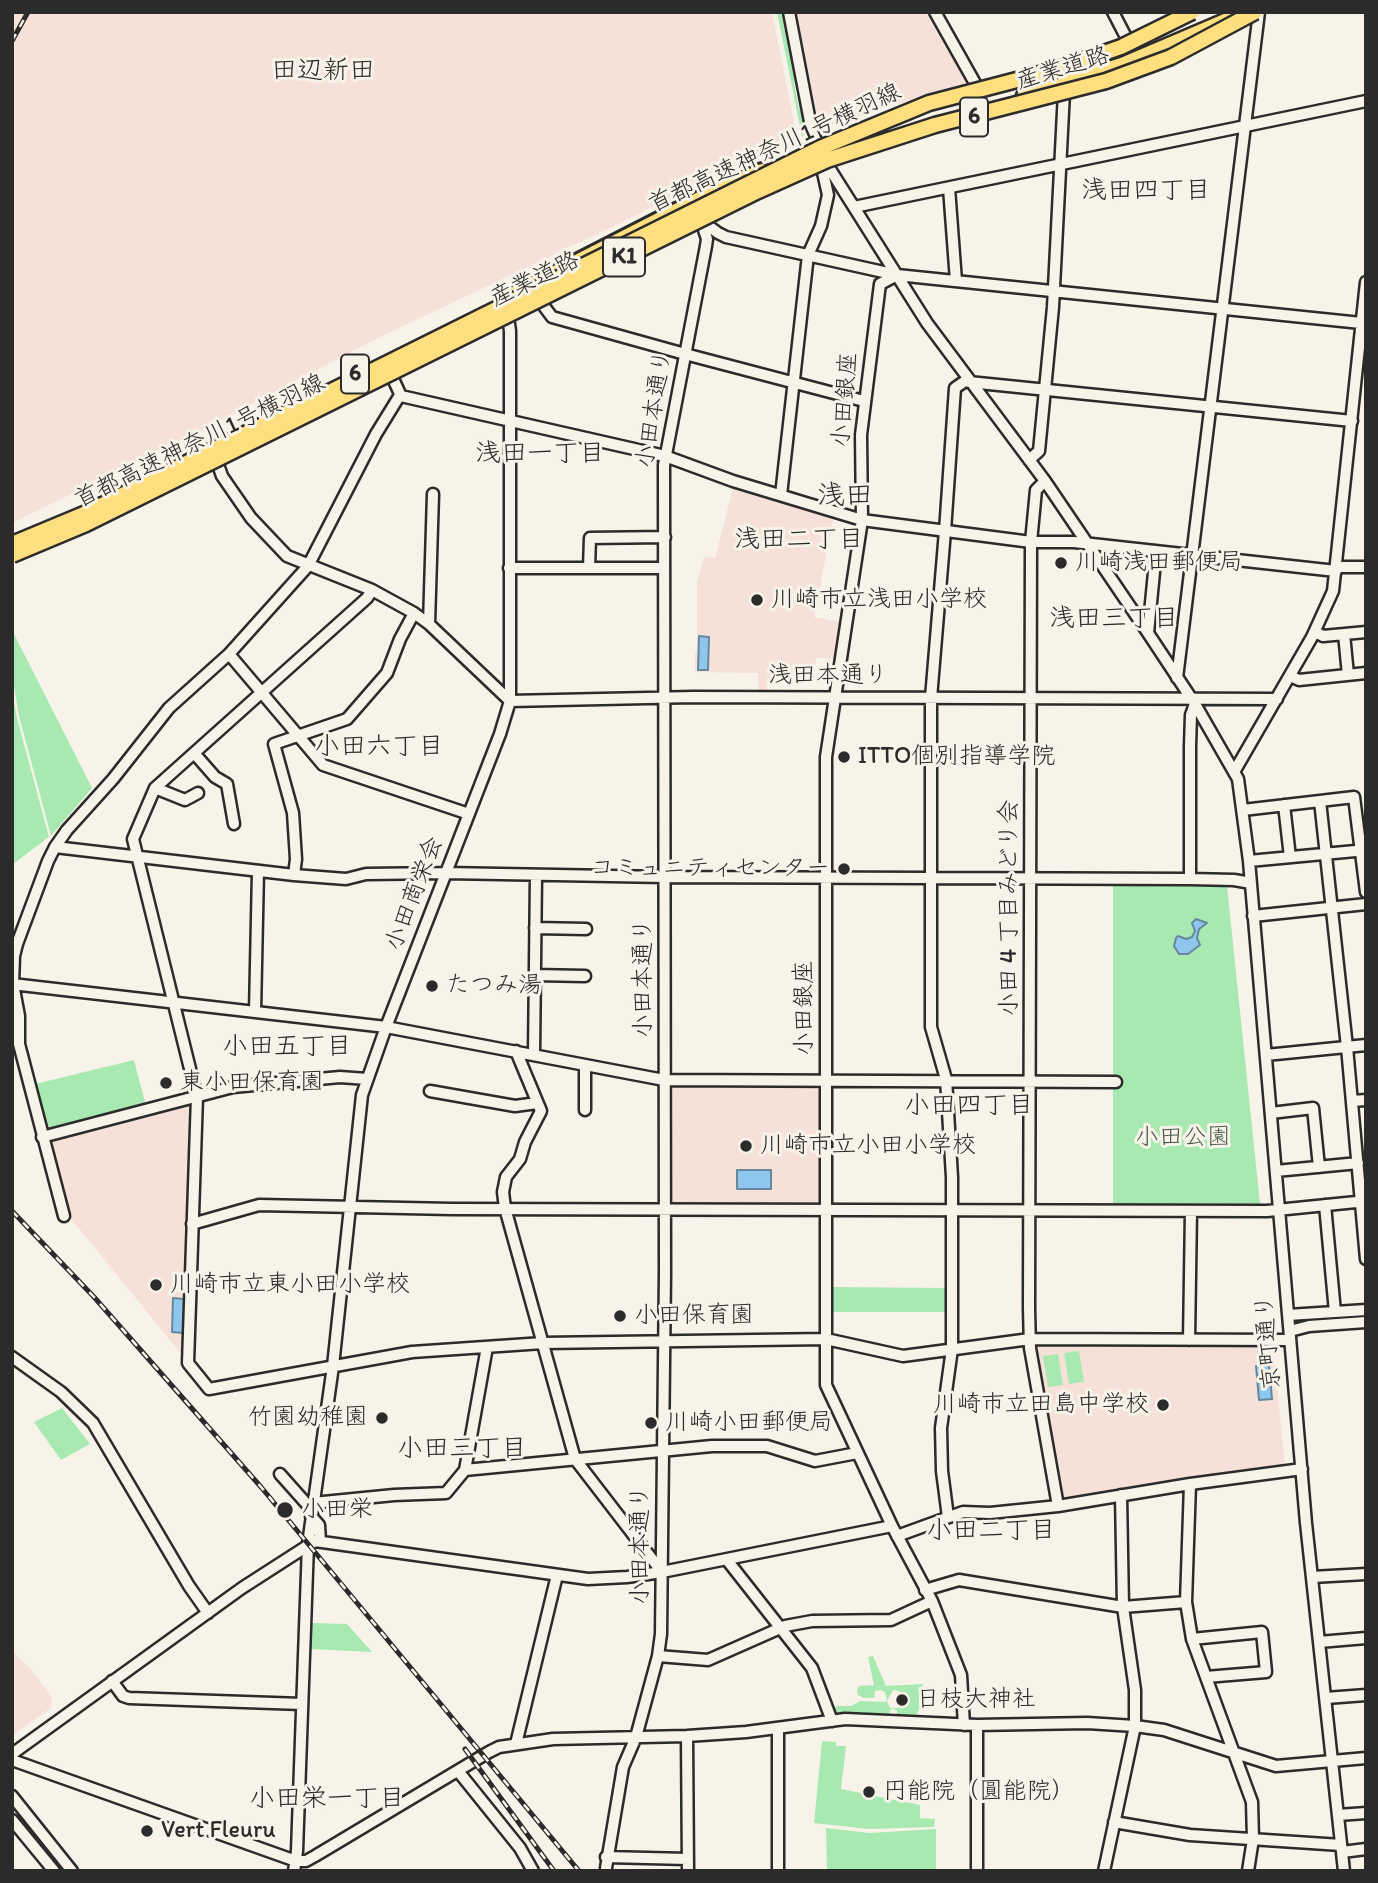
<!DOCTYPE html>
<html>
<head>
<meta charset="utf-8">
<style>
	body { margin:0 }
	#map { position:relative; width:1378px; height:1883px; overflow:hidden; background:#f7f3e8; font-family:Itim,sans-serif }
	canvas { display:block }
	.frame { position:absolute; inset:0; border:14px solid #2b2b2b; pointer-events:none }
</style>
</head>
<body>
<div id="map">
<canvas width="1378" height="1883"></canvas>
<div class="frame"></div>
</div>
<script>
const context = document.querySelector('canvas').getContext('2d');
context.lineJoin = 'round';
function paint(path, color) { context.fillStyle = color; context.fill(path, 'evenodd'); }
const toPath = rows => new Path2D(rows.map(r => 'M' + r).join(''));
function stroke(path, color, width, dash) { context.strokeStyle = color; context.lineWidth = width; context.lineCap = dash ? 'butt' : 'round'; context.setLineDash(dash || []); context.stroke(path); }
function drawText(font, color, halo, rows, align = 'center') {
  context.font = font + ' Itim,"Klee One",sans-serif'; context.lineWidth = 6; context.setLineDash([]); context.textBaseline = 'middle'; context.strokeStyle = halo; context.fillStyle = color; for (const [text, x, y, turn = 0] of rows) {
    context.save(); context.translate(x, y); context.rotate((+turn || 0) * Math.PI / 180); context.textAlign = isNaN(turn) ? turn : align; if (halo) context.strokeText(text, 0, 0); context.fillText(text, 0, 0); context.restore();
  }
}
paint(toPath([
	[12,12,772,12,796,132,635,216,374,340,210,426,12,523],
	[796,12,932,12,972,81,820,128],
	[734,484,834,515,814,617,841,622,836,659,816,658,813,679,767,678,766,692,758,692,758,673,695,672,695,653,697,653,697,582,704,557,715,558],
	[820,1085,820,1205,672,1205,673,1088,675,1086],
	[191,1103,194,1106,185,1359,65,1211,46,1139],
	[1040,1342,1273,1345,1285,1465,1064,1502,1061,1498,1036,1346],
	[12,1651,30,1668,52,1698,51,1708,12,1736]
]), '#f6e1d8');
paint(toPath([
	[777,12,781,12,795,77,794,83,799,109,803,116,806,134,802,136],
	[12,630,92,788,51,836,19,716,12,674],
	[12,689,17,718,49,837,12,865],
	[1113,881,1224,883,1227,886,1260,1204,1257,1208,1113,1208],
	[134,1060,146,1106,56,1128,46,1126,42,1121,35,1084],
	[830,1287,948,1288,948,1312,830,1312],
	[1079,1351,1084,1382,1069,1384,1064,1353],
	[1058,1354,1063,1385,1048,1387,1043,1356],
	[62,1408,90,1444,61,1460,34,1422],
	[311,1623,347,1624,372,1652,310,1649],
	[873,1656,886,1686,923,1684,922,1689,919,1691,919,1709,915,1718,897,1718,897,1711,894,1709,891,1709,888,1716,842,1713,834,1711,836,1706,851,1706,860,1701,885,1702,887,1700,885,1692,880,1690,875,1691,874,1698,864,1698,858,1695,857,1690,859,1686,874,1685,868,1657],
	[893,1690,899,1691,902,1696,909,1700,901,1702,898,1708,890,1708,887,1701],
	[822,1741,836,1742,836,1746,846,1746,841,1789,920,1805,920,1818,935,1819,934,1827,868,1829,814,1823],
	[826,1828,869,1833,936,1829,936,1871,827,1871]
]), '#a8e9b2');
const water = toPath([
	[699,636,709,637,708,670,698,670,699,636],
	[1196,919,1207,923,1199,929,1197,938,1200,945,1188,954,1179,954,1174,946,1176,938,1178,936,1186,939,1192,937,1195,931,1192,923,1196,919],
	[737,1170,771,1170,771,1189,737,1189,737,1170],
	[173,1298,184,1299,183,1333,172,1332,173,1298],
	[1269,1365,1272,1399,1259,1400,1256,1366,1269,1365]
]);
paint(water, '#8ec6ed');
stroke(water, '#66889f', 2);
const minor = toPath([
	[789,12,812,132,828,166,927,323,1045,481,1148,633,1195,704,1238,779,1249,861,1306,1523,1344,1871],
	[935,12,976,85],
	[1113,12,1128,41],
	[949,188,956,281],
	[854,207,1366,101],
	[702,221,718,233,726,237,897,275,1361,323],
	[897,275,880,284,861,435,862,520,826,757,826,1385,892,1526,932,1601,961,1675,964,1725],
	[540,301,552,317,685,354,864,401],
	[389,370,401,396,665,456,733,481,862,520,1031,542,1074,542,1336,571],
	[969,382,1352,421],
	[215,456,222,476,251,518,287,556,372,590,414,613,429,624,510,701,693,697,1277,699],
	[1029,460,1039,451,1053,307,1064,92],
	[1045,481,1036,490,1031,542,1029,1308,1030,1348,1058,1506],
	[781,495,808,255,821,226,828,195,822,168],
	[1336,567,1366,567],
	[509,568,664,568],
	[589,568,590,538,665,537],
	[372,590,367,598,155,788,133,839,197,1097,188,1363,209,1389,412,1352,543,1343,826,1339,903,1356,1030,1339,1290,1340],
	[429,624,433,494],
	[1315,632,1323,636,1366,632],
	[1148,633,1156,552],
	[1344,634,1348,675],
	[229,654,323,765,469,814],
	[1290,676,1299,680,1366,673],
	[1177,678,1259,12],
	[194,753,215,777,227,784,234,824],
	[1234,772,1312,637,1333,591,1366,282],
	[155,788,185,800,198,793],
	[1320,801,1347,1047,1366,1259],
	[1284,805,1290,857],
	[1243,810,1354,797,1366,892],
	[55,847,294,875,346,879,366,874,446,873,665,877,1190,879,1234,880,1251,883],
	[1249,861,1366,850],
	[294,875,296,859,293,813,274,744,347,719,387,673,400,639,414,613],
	[1190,879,1190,746,1191,715,1195,704],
	[1253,916,1366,904],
	[535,928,586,929],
	[534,975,585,976],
	[12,984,386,1027,664,1080,1116,1082],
	[255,1012,258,871],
	[516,1051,541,1111,525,1142,520,1159,506,1177,503,1192,505,1208,575,1459,662,1572],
	[534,1054,536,875],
	[1266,1055,1366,1045],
	[430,1091,515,1106,537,1103],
	[1352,1101,1366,1100],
	[585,1110,585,1065],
	[1271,1113,1313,1108,1319,1167],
	[42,1137,233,1087,340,1077,367,1079],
	[1276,1171,1358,1163],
	[1325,1205,1335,1312],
	[64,1216,19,1044,19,1016,13,984,14,956,17,944,48,861,55,847,67,830,113,779,169,708,229,654,308,566,376,434,400,395],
	[192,1224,259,1205,452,1209,1267,1211,1366,1201],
	[1288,1315,1366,1310],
	[1290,1331,1309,1326,1366,1322],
	[1189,1340,1191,1211],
	[12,1357,61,1392,93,1423,189,1586,208,1613],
	[465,1470,712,1446,767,1446,815,1461,857,1453],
	[280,1474,312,1510],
	[1190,1484,1186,1602,1192,1639,1252,1802,1253,1839,1248,1871],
	[313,1503,394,1495,446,1493,465,1470,487,1347],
	[311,1516,319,1525,320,1541],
	[948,1517,942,1471,941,1428,952,1349,952,1177,946,1079,931,1027,931,698,945,531,955,388,968,379],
	[897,1536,963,1512,990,1513,1058,1506,1190,1484,1302,1469],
	[727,1560,812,1668,832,1721],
	[1312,1577,1366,1574],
	[925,1590,959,1580,1123,1607,1186,1602],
	[1192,1639,1262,1632,1266,1672,1206,1677],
	[1319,1642,1366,1638],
	[658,1656,708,1660,785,1626,812,1621,891,1620,932,1601],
	[112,1681,123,1696,129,1698,302,1704],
	[1326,1698,1366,1695],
	[778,1728,778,1871],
	[687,1736,688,1871],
	[516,1744,557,1575],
	[12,1754,242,1588,315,1541,588,1579,627,1577,662,1572,892,1526],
	[12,1760,296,1861,306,1861,315,1856,489,1752,499,1747,553,1739,687,1736,746,1732,845,1719,977,1725,1087,1723,1135,1726,1164,1730,1276,1766,1366,1758],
	[458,1771,520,1848,533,1871],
	[12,1796,72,1871],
	[1338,1815,1366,1813],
	[12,1820,54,1871],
	[1114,1822,1190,1835,1341,1845],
	[1342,1852,1366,1849],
	[606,1857,688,1859],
	[606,1868,623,1767,636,1737,658,1656,661,1634,665,1272,664,465,706,246,707,239,699,215],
	[294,1871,297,1851,308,1544,333,1366,362,1095,386,1027,500,734,510,701,510,331,508,317],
	[977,1871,977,1725],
	[1104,1871,1135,1726,1135,1690,1123,1607,1121,1495]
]);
const major = toPath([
	[506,297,713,191,762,170]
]);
const highway = toPath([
	[1024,96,1122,65,1237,16]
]);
stroke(minor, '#2b2b2b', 15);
stroke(major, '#2b2b2b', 18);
stroke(highway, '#2b2b2b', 19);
stroke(minor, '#f7f3e8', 10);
stroke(major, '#fedf80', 12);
stroke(highway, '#fedf80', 14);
const rail = toPath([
	[12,41,28,12],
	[12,1211,94,1297,261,1487,579,1871],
	[465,1749,554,1871]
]);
stroke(rail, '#2b2b2b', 5);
stroke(rail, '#f7f3e8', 2.5, [8]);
const highwayBridge = toPath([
	[12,544,84,514,820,148,929,103,1055,70,1121,47,1192,12],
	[12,555,86,524,758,191,827,160,935,125,1106,81,1171,57,1255,12]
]);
stroke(highwayBridge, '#2b2b2b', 19, []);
stroke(highwayBridge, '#fedf80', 14);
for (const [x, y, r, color] of [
	[1061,563,7,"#2b2b2b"],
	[757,600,7,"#2b2b2b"],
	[844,757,7,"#2b2b2b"],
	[844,869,7,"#2b2b2b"],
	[432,986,7,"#2b2b2b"],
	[166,1083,7,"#2b2b2b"],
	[746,1146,7,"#2b2b2b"],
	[156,1285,7,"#2b2b2b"],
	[620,1316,7,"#2b2b2b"],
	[1163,1405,7,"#2b2b2b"],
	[382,1418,7,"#2b2b2b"],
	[651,1423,7,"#2b2b2b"],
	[285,1510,9,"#2b2b2b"],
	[902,1700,7,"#2b2b2b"],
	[869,1792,7,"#2b2b2b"],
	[147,1831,7,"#2b2b2b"]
]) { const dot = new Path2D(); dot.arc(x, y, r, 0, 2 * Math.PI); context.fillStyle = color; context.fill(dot); stroke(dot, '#f7f3e8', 2.5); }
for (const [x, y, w] of [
	[974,117,28],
	[624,257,42],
	[355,374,28]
]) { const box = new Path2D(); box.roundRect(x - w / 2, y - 19.5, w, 39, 5); context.fillStyle = '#f7f3e8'; context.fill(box); stroke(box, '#2b2b2b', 2); }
drawText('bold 23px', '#2b2b2b', null, [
	["6",974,117],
	["K1",624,257],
	["6",355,374]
]);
drawText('24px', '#2b2b2b', '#f7f3e8', [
	["産業道路",1063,69,-17],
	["首都高速神奈川1号横羽線",775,149,-25],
	["産業道路",535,280,-26],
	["小田銀座",846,400,-85],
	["小田本通り",655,409,-81],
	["首都高速神奈川1号横羽線",200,442,-26],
	["浅田本通り",828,676],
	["小田商栄会",415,894,-69],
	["小田 4 丁目みどり会",1010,908,-90],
	["小田本通り",644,978,-90],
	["小田銀座",805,1008,-90],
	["京町通り",1269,1342,-95],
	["小田本通り",641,1545,-90]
]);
drawText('24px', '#2b2b2b', '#f7f3e8', [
	["川崎浅田郵便局",1075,563],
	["川崎市立浅田小学校",771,600],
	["ITTO個別指導学院",858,757],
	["コミュニティセンター",830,869,"right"],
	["たつみ湯",446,986],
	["東小田保育園",180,1083],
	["川崎市立小田小学校",760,1146],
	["川崎市立東小田小学校",170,1285],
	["小田保育園",634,1316],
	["川崎市立田島中学校",1149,1405,"right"],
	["竹園幼稚園",368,1418,"right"],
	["川崎小田郵便局",665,1423],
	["小田栄",301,1510],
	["日枝大神社",916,1700],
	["円能院（圓能院）",883,1792],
	["Vert Fleuru",161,1831]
], 'left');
drawText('24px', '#4a5a4d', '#f7f3e8', [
	["小田公園",1183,1138]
]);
drawText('26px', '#2b2b2b', '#f7f3e8', [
	["田辺新田",323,71],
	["浅田四丁目",1146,191],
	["浅田一丁目",540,454],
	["浅田二丁目",799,540],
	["浅田三丁目",1114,619],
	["小田六丁目",379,747],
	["小田五丁目",287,1047],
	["小田四丁目",969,1106],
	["小田三丁目",462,1449],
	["小田二丁目",991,1531],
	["小田栄一丁目",327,1799]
]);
drawText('28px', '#2b2b2b', '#f7f3e8', [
	["浅田",845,497]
]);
</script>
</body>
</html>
